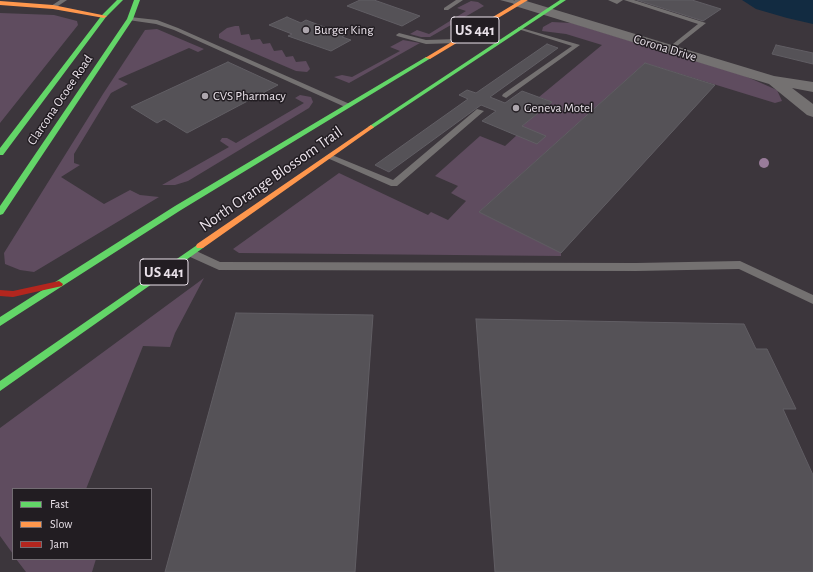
<!DOCTYPE html>
<html>
<head>
<meta charset="utf-8">
<style>
	body { margin:0 }
	#map { position:relative; width:813px; height:572px; overflow:hidden; background:#3c363c; font-family:"Alegreya Sans",sans-serif }
	canvas { display:block }
	.legend { position:absolute; left:12px; top:488px; width:140px; height:72px; box-sizing:border-box; background:#221d22; border:1px solid #726c72; margin:0; padding:5px 7px; list-style:none; font-size:12px; color:#eae2ea }
	.legend li { display:flex; align-items:center; gap:8px; height:20px }
	.legend b { width:20px; border:1px solid #726c72 }
</style>
</head>
<body>
<div id="map">
<canvas width="813" height="572"></canvas>
<ul class="legend">
<li><b style="height:5px;background:#63d668"></b>Fast</li>
<li><b style="height:5px;background:#ff974d"></b>Slow</li>
<li><b style="height:5px;background:#b3261e"></b>Jam</li>
</ul>
</div>
<script>
const context = document.querySelector('canvas').getContext('2d');
context.lineJoin = 'round';
function paint(path, color) { context.fillStyle = color; context.fill(path, 'evenodd'); }
const toPath = rows => new Path2D(rows.map(r => 'M' + r).join(''));
function stroke(path, color, width, dash) { context.strokeStyle = color; context.lineWidth = width; context.lineCap = dash ? 'butt' : 'round'; context.setLineDash(dash || []); context.stroke(path); }
function drawText(font, color, halo, rows, align = 'center') {
  context.font = font + ' "Alegreya Sans",sans-serif'; context.lineWidth = 3; context.setLineDash([]); context.textBaseline = 'middle'; context.strokeStyle = halo; context.fillStyle = color; for (const [text, x, y, turn = 0] of rows) {
    context.save(); context.translate(x, y); context.rotate((+turn || 0) * Math.PI / 180); context.textAlign = isNaN(turn) ? turn : align; if (halo) context.strokeText(text, 0, 0); context.fillText(text, 0, 0); context.restore();
  }
}
paint(toPath([
	[471,1,478,2,484,6,430,37,421,37,410,34,417,30,429,34,466,11,457,8],
	[0,13,54,15,77,21,78,25,0,123],
	[552,22,572,23,745,76,777,90,782,101,775,103,645,63,479,212,561,253,561,256,239,253,233,249,339,173,428,215,431,212,448,220,466,201,451,193,458,186,435,176,480,136,505,146,517,135,522,126,552,102,539,97,602,45,566,34,542,31,543,27],
	[235,26,239,26,241,35,249,34,251,40,260,39,263,44,270,43,274,51,282,50,286,57,293,56,296,62,306,61,310,69,307,72,296,71,219,38,219,34,227,28],
	[157,29,204,49,198,52,189,48,118,79,128,84,111,93,74,154,74,163,80,165,61,177,104,204,130,190,140,195,159,197,34,272,20,270,5,264,4,253,103,94,145,30],
	[403,40,420,43,349,83,334,77,342,75,352,77,400,51,390,47],
	[300,95,311,97,313,102,309,108,188,181,175,185,162,185,229,147,220,141,222,138,227,138,236,143,304,103,295,98],
	[204,278,175,333,170,347,143,346,86,489,13,489,13,554,0,536,0,428],
	[16,559,96,559,92,572,26,572]
]), '#5f4c5f');
paint(toPath([
	[742,0,813,0,813,24,787,18,756,9]
]), '#122b41');
const building = toPath([
	[360,0,374,0,420,16,402,26,347,6,360,0],
	[637,0,692,0,721,9,703,21,637,0],
	[287,17,301,23,306,20,345,35,342,37,351,40,331,51,288,36,292,34,269,25,287,17],
	[547,44,558,48,490,97,505,103,522,91,552,102,522,126,546,136,537,144,482,121,496,111,481,105,389,172,375,165,468,99,459,95,467,90,476,93,547,44],
	[776,45,813,53,813,64,772,54,776,45],
	[228,62,278,85,187,133,164,119,157,123,131,107,228,62],
	[645,63,715,85,561,253,479,212,645,63],
	[236,313,373,315,355,572,165,572,236,313],
	[476,319,744,324,756,349,767,349,796,409,783,409,813,475,813,572,495,572,476,319]
]);
paint(building, '#555257');
stroke(building, '#615e64', 1);
paint(toPath([
	[60,0,67,0,55,8,51,8,51,6,60,0],
	[456,0,463,0,448,10,444,10,444,8,456,0],
	[500,0,513,0,522,3,519,5,500,0],
	[608,0,623,0,617,4,608,0],
	[624,0,634,0,706,23,672,50,668,50,668,48,698,24,624,0],
	[130,17,157,20,178,28,352,105,345,107,174,30,156,24,128,20,128,18,130,17],
	[518,27,580,45,506,98,502,96,503,94,572,46,518,29,518,27],
	[399,33,426,40,457,39,460,41,457,43,426,44,397,36,396,35,399,33],
	[477,109,484,111,397,186,391,186,325,157,329,154,332,155,393,180,477,109],
	[192,249,220,262,636,263,740,261,813,295,813,304,739,269,636,271,219,270,188,256,187,253,192,249]
]), '#747171');
paint(toPath([
	[515,0,523,0,774,76,813,82,813,92,792,88,813,104,813,117,807,115,769,84,515,6,513,3,515,0]
]), '#747171');
paint(toPath([
	[117,0,123,0,106,17,3,155,0,155,0,148,102,15,117,0],
	[134,0,140,0,133,19,3,214,0,215,0,206,127,19,134,0],
	[560,0,566,0,373,128,371,129,368,127,560,0],
	[426,57,431,58,181,210,0,326,0,317,175,206,426,57],
	[200,243,203,244,204,246,203,248,0,391,0,381,200,243]
]), '#63d668');
paint(toPath([
	[521,0,528,0,430,59,425,58,521,0],
	[0,1,53,5,107,16,104,18,53,9,0,5,0,1],
	[371,125,374,127,373,128,203,248,197,248,196,246,197,244,371,125]
]), '#ff974d');
paint(toPath([
	[59,281,63,284,62,286,13,297,0,296,0,290,13,291,59,281]
]), '#b3261e');
context.fillStyle = '#997c9a';
for (const [x, y] of [
	[764,163]
]) { context.beginPath(); context.arc(x, y, 5, 0, 2 * Math.PI); context.fill(); }
for (const [x, y, r, color] of [
	[306,30,4,"#ada6ad"],
	[205,96,4,"#ada6ad"],
	[516,108,4,"#ada6ad"]
]) { const dot = new Path2D(); dot.arc(x, y, r, 0, 2 * Math.PI); context.fillStyle = color; context.fill(dot); stroke(dot, '#221d22', 1.5); }
drawText('13px', '#eae2ea', '#221d22', [
	["Burger King",314,30],
	["CVS Pharmacy",213,96],
	["Geneva Motel",524,108]
], 'left');
drawText('13px', '#eae2ea', '#221d22', [
	["Corona Drive",665,48,17],
	["Clarcona Ocoee Road",60,100,-56]
]);
for (const [x, y, w] of [
	[475,30,48],
	[164,272,48]
]) { const box = new Path2D(); box.roundRect(x - w / 2, y - 13, w, 26, 3); context.fillStyle = '#221d22'; context.fill(box); stroke(box, '#eae2ea', 1); }
drawText('bold 15px', '#eae2ea', null, [
	["US 441",475,30],
	["US 441",164,272]
]);
drawText('16px', '#eae2ea', '#221d22', [
	["North Orange Blossom Trail",271,179,-35]
]);
</script>
</body>
</html>
